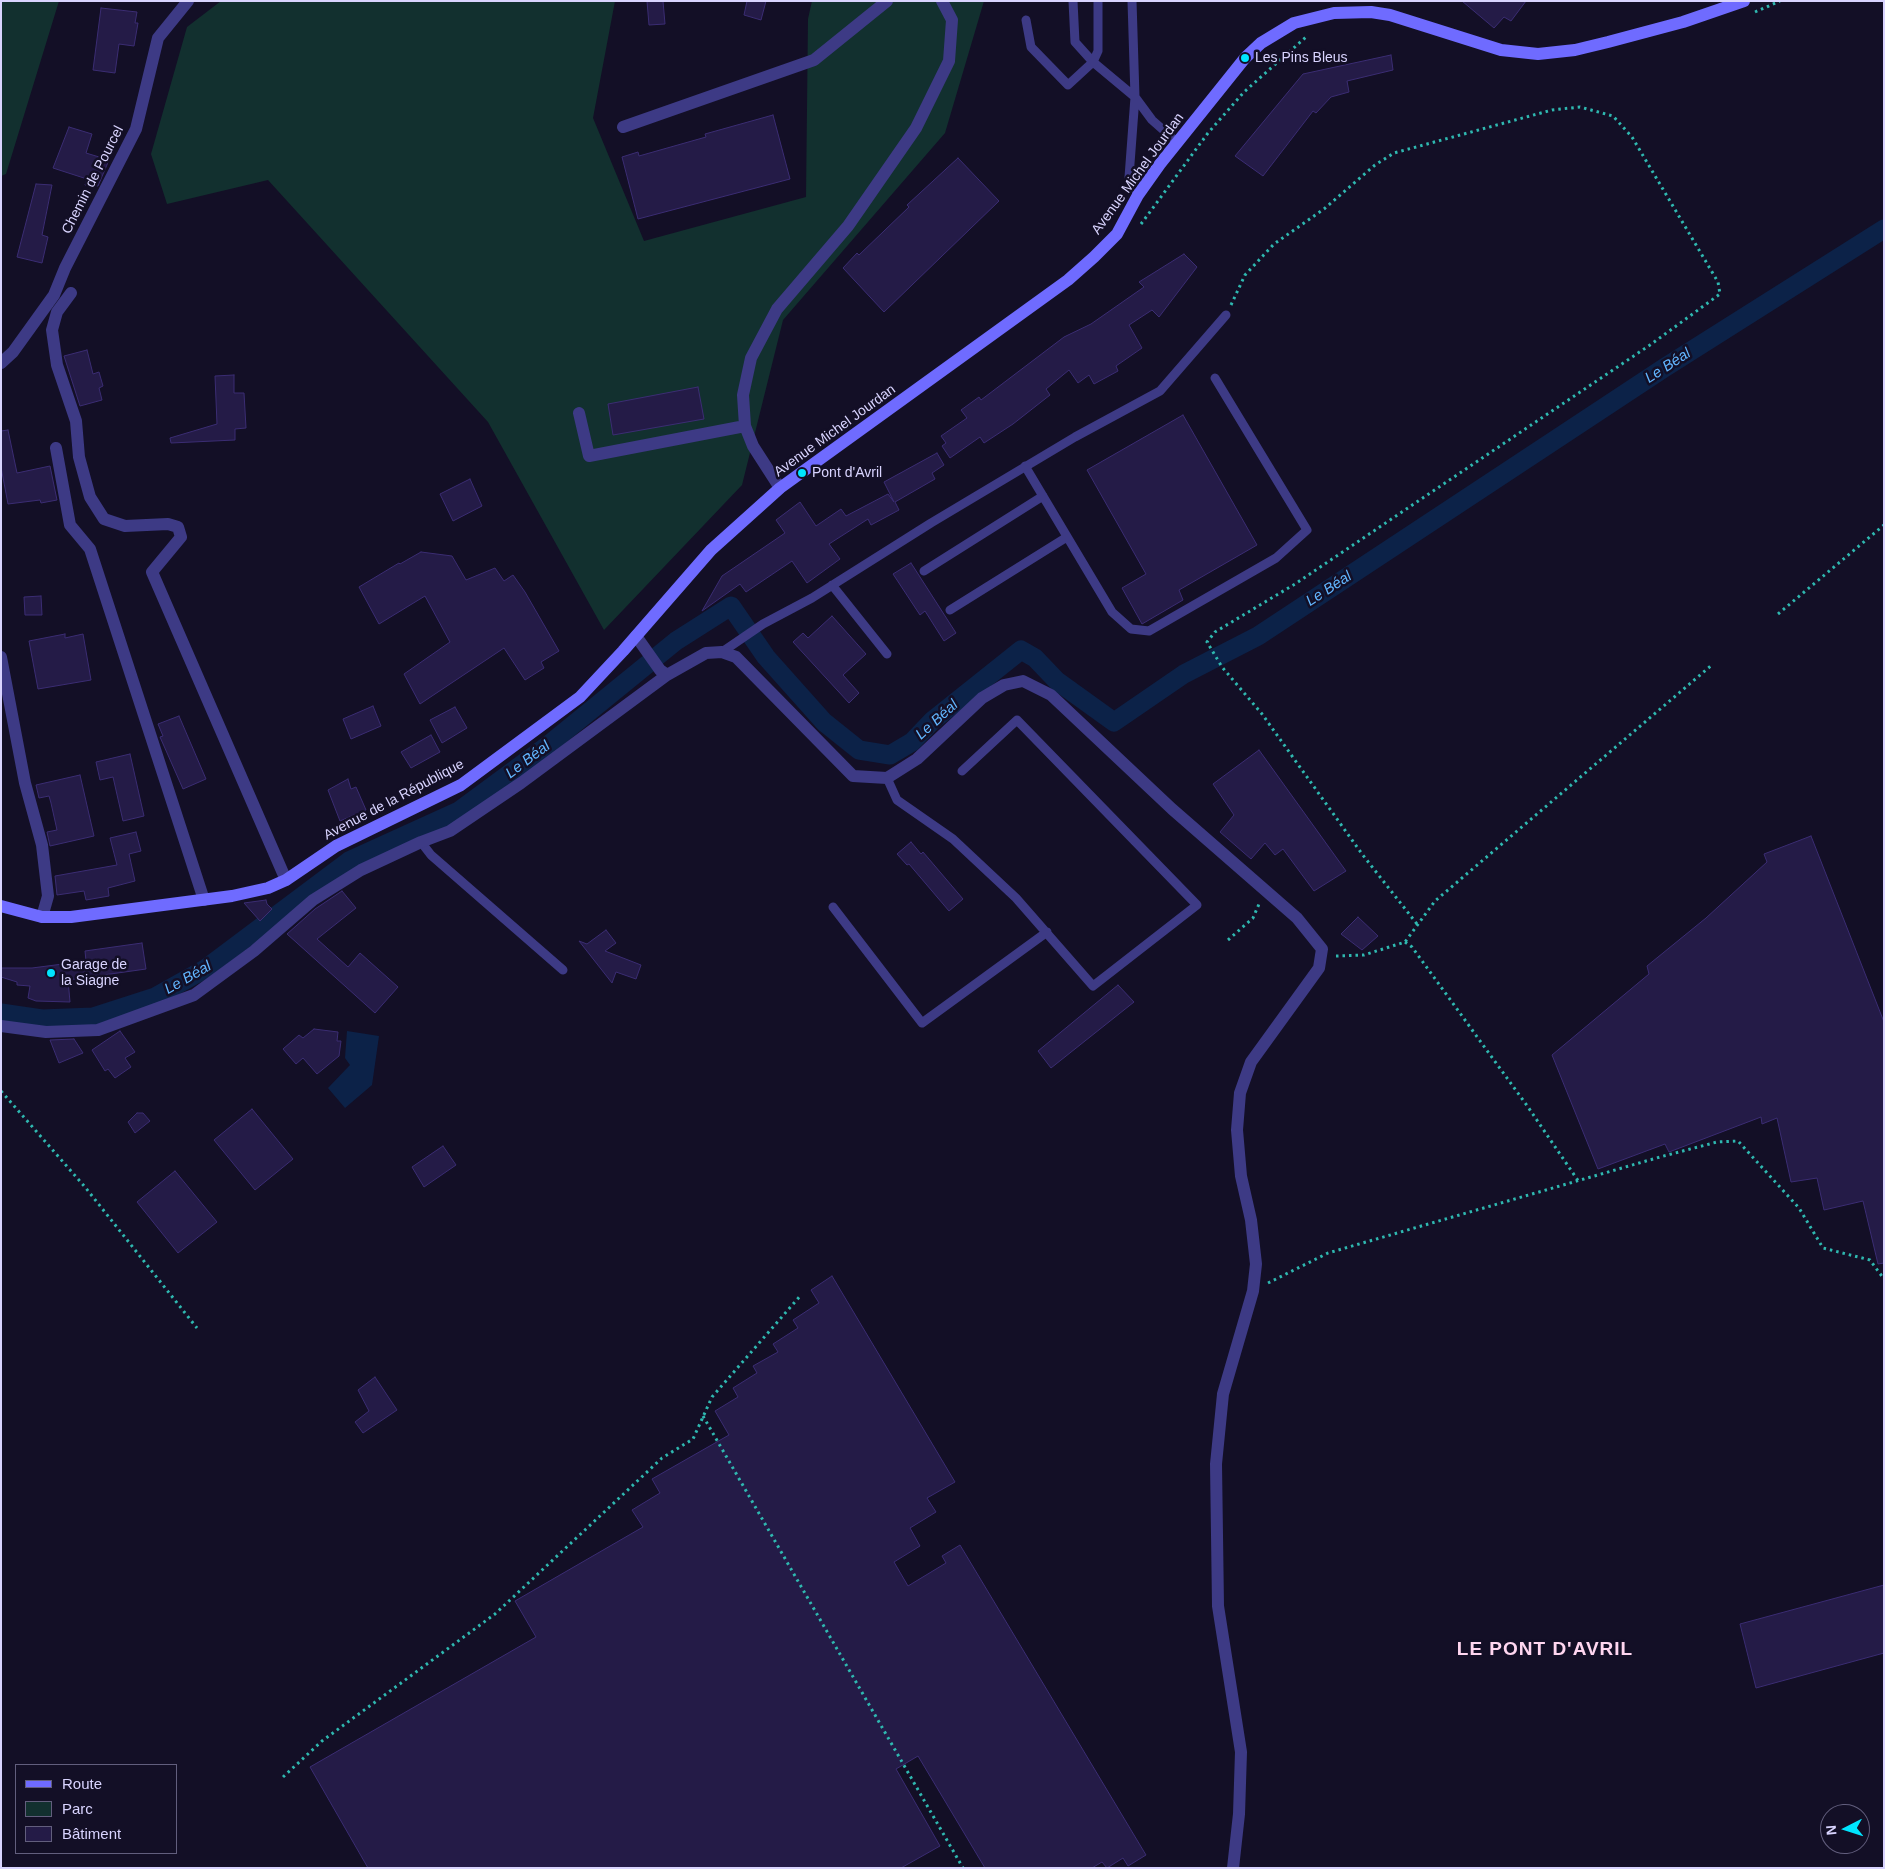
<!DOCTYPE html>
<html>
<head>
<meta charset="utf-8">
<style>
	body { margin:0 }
	#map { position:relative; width:1885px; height:1869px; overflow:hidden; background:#130f26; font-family:Arial,sans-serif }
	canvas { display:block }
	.frame { position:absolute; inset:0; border:2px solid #d9d4ff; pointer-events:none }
	.legend { position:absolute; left:15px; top:1764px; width:162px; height:90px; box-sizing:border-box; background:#130f26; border:1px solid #625e7d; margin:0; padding:6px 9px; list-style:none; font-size:15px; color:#d9d4ff }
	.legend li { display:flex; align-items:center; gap:10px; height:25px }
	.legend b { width:25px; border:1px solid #625e7d }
	.north { position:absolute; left:1820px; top:1804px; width:50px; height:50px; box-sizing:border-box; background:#130f26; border:1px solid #625e7d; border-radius:50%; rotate:265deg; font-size:14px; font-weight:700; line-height:20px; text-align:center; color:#d9d4ff }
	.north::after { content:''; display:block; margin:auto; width:18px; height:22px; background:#00e5ff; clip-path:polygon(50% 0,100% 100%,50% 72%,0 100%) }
</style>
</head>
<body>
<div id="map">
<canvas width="1885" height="1869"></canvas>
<div class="frame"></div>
<ul class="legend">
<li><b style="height:6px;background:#6f6bff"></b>Route</li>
<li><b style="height:14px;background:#12302f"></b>Parc</li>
<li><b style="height:14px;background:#241b47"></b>Bâtiment</li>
</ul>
<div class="north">N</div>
</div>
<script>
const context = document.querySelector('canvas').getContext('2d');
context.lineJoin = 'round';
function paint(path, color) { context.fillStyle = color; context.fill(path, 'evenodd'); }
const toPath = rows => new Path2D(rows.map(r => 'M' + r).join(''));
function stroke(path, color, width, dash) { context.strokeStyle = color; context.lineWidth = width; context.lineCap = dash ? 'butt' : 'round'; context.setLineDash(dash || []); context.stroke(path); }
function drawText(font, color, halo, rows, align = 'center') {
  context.font = font + ' Arial,sans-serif'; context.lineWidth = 5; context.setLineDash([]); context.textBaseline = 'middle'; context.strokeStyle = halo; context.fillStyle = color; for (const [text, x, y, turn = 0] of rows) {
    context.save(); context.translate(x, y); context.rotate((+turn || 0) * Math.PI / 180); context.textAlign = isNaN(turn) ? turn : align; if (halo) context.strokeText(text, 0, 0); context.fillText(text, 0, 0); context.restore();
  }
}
paint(toPath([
	[1,1,59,1,6,174,1,176],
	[221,1,615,1,593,118,644,241,806,197,808,19,812,1,984,1,945,133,783,320,742,485,604,630,488,422,268,180,167,204,151,154,187,27]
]), '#12302f');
paint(toPath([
	[347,1031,379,1036,372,1085,345,1108,328,1088,350,1065,345,1058]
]), '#0c2248');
stroke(toPath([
	[1,1013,42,1019,93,1017,155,997,205,969,349,861,459,811,547,746,676,641,731,606,766,657,824,722,859,750,890,755,912,742,932,721,1021,650,1035,658,1057,681,1114,722,1184,674,1258,636,1664,368,1884,229]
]), '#0c2248', 19);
const building = toPath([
	[647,1,663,1,665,24,649,25,647,1],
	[747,1,766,1,761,20,744,15,747,1],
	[1462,1,1526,1,1511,21,1504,17,1494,28,1462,1],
	[101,8,137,12,135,23,138,23,134,46,119,44,115,73,93,70,101,8],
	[1391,55,1393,70,1347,81,1349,92,1331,97,1316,113,1313,111,1263,176,1235,156,1303,74,1391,55],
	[773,115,790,179,638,219,622,157,638,152,639,156,706,137,705,134,773,115],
	[69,127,92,134,86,153,109,160,98,186,85,185,87,179,53,168,69,127],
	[958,158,999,201,884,312,843,268,857,253,859,255,909,207,907,205,958,158],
	[36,184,52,185,42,235,48,237,42,263,17,257,36,184],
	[1184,254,1197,267,1159,317,1152,310,1129,325,1142,348,1116,366,1118,371,1094,384,1089,375,1078,383,1069,370,1046,389,1050,395,1013,424,984,443,980,437,950,458,942,446,946,443,941,436,967,418,961,410,979,397,981,400,1064,337,1091,324,1144,287,1139,282,1184,254],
	[87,350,93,374,99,372,103,386,99,388,102,400,80,406,64,356,87,350],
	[234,375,234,393,244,393,246,428,235,429,235,440,171,443,170,438,217,424,215,376,234,375],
	[698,387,704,419,613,435,608,404,698,387],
	[1183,415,1257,545,1179,590,1183,600,1142,624,1122,588,1146,574,1087,470,1183,415],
	[8,430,17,473,50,466,57,500,41,503,40,500,8,504,1,467,1,431,8,430],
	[937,453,944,465,932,473,935,479,895,502,899,510,871,525,868,519,829,544,840,559,807,583,792,561,746,592,740,584,702,611,722,576,785,533,776,520,800,502,816,526,841,509,846,516,888,494,894,502,884,482,937,453],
	[470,479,482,506,453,521,440,494,470,479],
	[421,552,452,556,466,580,495,568,504,581,513,575,525,592,559,651,541,662,544,668,525,680,504,648,420,704,404,674,450,642,425,596,379,624,359,587,399,563,400,564,421,552],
	[911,563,956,633,944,641,925,611,920,615,893,574,911,563],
	[41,596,42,615,25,615,24,597,41,596],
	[832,616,866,654,843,675,859,693,849,703,793,642,803,633,808,638,832,616],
	[65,634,65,638,83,634,91,680,38,689,29,641,65,634],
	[373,706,381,726,351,739,343,719,373,706],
	[455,707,467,728,442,743,430,720,455,707],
	[179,716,206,779,183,789,160,737,163,736,158,724,179,716],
	[431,735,440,752,411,768,401,752,431,735],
	[1259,750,1346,871,1314,891,1283,849,1275,855,1265,843,1251,859,1220,832,1234,815,1213,784,1259,750],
	[130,754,144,816,123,821,113,777,100,780,96,762,130,754],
	[80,775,94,836,50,846,47,832,57,830,51,803,49,796,39,798,36,785,80,775],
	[348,779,351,789,356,787,366,810,340,821,328,790,348,779],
	[136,832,141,851,129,854,135,881,108,888,109,896,86,900,84,891,57,895,55,876,117,865,110,838,136,832],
	[1811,836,1884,1022,1884,1263,1878,1264,1863,1201,1824,1210,1817,1178,1791,1182,1777,1118,1762,1124,1761,1117,1669,1152,1665,1144,1598,1169,1552,1055,1649,974,1647,966,1706,918,1767,862,1764,854,1811,836],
	[911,842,921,854,923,852,963,899,949,911,909,864,907,865,897,854,911,842],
	[342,891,356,908,317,939,348,967,360,953,398,987,375,1013,287,934,315,909,342,891],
	[266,900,267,904,272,909,260,921,244,903,266,900],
	[1358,917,1378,936,1362,950,1341,934,1358,917],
	[606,930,616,943,605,951,641,965,636,979,616,972,612,983,579,941,587,944,606,930],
	[142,943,146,969,68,980,70,1002,36,1001,28,998,30,986,17,985,17,982,1,977,1,968,32,968,86,961,85,951,142,943],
	[1118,985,1134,1002,1051,1068,1038,1051,1118,985],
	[314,1029,338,1032,337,1041,341,1041,339,1056,317,1074,303,1058,296,1064,283,1049,299,1035,303,1038,314,1029],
	[120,1031,135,1052,125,1058,131,1067,115,1078,108,1069,105,1071,92,1050,120,1031],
	[74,1039,83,1053,59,1063,50,1040,74,1039],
	[252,1109,293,1159,255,1190,214,1140,252,1109],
	[137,1113,143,1113,150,1121,135,1133,128,1122,137,1113],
	[443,1146,456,1165,424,1187,412,1167,443,1146],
	[175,1171,217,1222,178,1253,137,1202,175,1171],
	[832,1276,955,1482,927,1498,936,1512,910,1528,920,1546,894,1562,908,1586,946,1563,942,1556,960,1545,1146,1855,1128,1866,1123,1858,1107,1868,1102,1862,1092,1868,985,1868,918,1756,896,1769,940,1846,901,1868,368,1868,310,1767,536,1637,515,1601,643,1527,632,1510,660,1493,652,1479,729,1435,715,1411,738,1397,733,1388,757,1373,753,1366,778,1352,773,1344,798,1328,793,1320,819,1303,811,1290,832,1276],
	[375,1377,397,1410,363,1433,355,1422,369,1411,358,1390,375,1377],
	[1884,1585,1884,1653,1756,1688,1740,1624,1884,1585]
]);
paint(building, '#241b47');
stroke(building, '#3b2d73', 1);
stroke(toPath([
	[1755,12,1780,1],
	[1141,224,1208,133,1244,92,1306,37],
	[1231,305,1245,275,1274,244,1324,209,1375,165,1394,153,1552,110,1580,107,1613,116,1632,137,1718,282,1720,294,1650,345,1295,584,1215,632,1207,642,1222,667,1262,714,1362,854,1417,924],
	[1778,614,1884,525],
	[1228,940,1253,918,1259,904],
	[1405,942,1412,947,1528,1107,1579,1182],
	[1336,956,1364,955,1405,942,1435,901,1713,664],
	[1,1091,85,1187,197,1328],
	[1268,1283,1328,1253,1660,1157,1717,1142,1738,1141,1799,1208,1823,1248,1870,1260,1884,1279],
	[703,1416,963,1868],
	[283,1777,322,1741,495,1614,662,1458,693,1439,712,1397,801,1295]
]), '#2fb8b0', 3, [2.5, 4]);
stroke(toPath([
	[1073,1,1075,42,1093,62,1135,97,1152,120,1178,143],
	[1132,1,1135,97,1129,177,1138,195],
	[1026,20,1031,47,1068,85,1093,62,1098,51,1098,1],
	[1025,466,1112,612,1131,629,1149,631,1276,558,1307,530,1215,378],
	[924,571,1043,496],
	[832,585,887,654],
	[950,610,1067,537],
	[722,652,763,624,812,598,931,523,1075,437,1160,391,1226,315],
	[887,778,897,800,953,839,1016,898,1093,986,1197,905,1017,720,962,771],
	[421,842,431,855,563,970],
	[833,907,922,1023,1047,932]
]), '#3d3a85', 9);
stroke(toPath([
	[623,127,814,60,887,1],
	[71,293,57,312,52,330,57,365,76,421,79,457,90,497,104,519,125,526,168,524,178,527,181,537,152,572,286,880],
	[1,363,13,352,54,295,65,268,136,129,158,38,188,1],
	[579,413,589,456,745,426],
	[56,448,70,525,90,549,204,900],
	[780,488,753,446,745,426,743,395,751,358,777,309,848,226,916,128,949,61,952,20,942,1],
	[636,636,660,670,667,675],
	[1,657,25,783,42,845,48,896,42,917],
	[1,1026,46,1032,98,1030,194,995,254,951,313,900,361,870,421,842,450,831,521,783,667,675,706,653,722,652,736,657,853,776,887,778,917,759,982,698,1004,685,1023,681,1051,695,1172,809,1297,918,1322,949,1319,968,1251,1062,1240,1093,1237,1130,1241,1176,1251,1220,1256,1264,1253,1291,1223,1394,1216,1464,1218,1606,1241,1752,1239,1814,1233,1868]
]), '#3d3a85', 12);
stroke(toPath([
	[1,906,42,917,71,917,232,896,268,888,286,880,336,846,461,785,580,697,623,651,711,550,780,488,1068,280,1094,257,1117,234,1138,195,1160,164,1245,58,1261,43,1294,23,1334,13,1371,12,1390,15,1501,50,1538,54,1575,50,1608,42,1683,22,1744,1]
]), '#6f6bff', 12);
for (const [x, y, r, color] of [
	[1245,58,5,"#00e5ff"],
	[802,473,5,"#00e5ff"],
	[51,973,5,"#00e5ff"]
]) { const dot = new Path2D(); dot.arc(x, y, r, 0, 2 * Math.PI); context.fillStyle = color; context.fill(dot); stroke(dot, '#130f26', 2); }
drawText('14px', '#d9d4ff', '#130f26', [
	["Les Pins Bleus",1255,58],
	["Pont d'Avril",812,473],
	["Garage de",61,965],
	["la Siagne",61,981]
], 'left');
drawText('14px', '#d9d4ff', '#130f26', [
	["Avenue Michel Jourdan",1138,174,-54],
	["Chemin de Pourcel",93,180,-63],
	["Avenue Michel Jourdan",835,431,-36],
	["Avenue de la République",394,800,-28]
]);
drawText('italic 15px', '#62b6ff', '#130f26', [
	["Le Béal",1668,366,-33],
	["Le Béal",1329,589,-33],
	["Le Béal",937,720,-42],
	["Le Béal",528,760,-37],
	["Le Béal",188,978,-30]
]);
context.letterSpacing = '1px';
drawText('bold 19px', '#ffd6f0', '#130f26', [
	["LE PONT D'AVRIL",1545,1650]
]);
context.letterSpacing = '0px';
</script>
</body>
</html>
